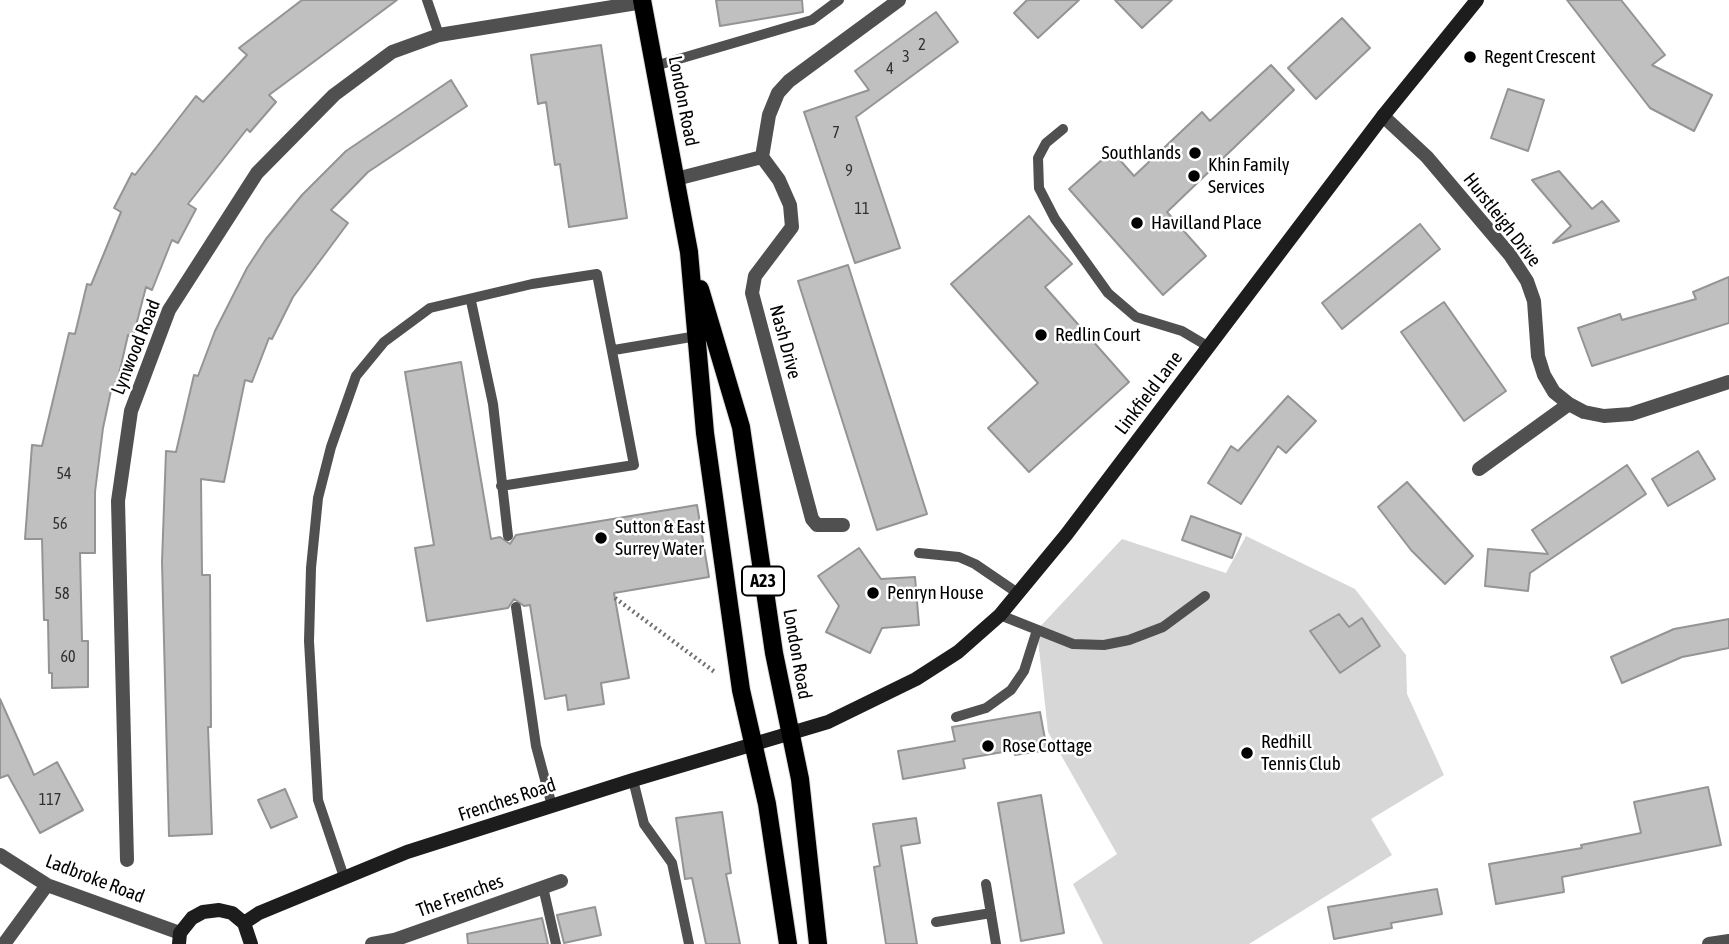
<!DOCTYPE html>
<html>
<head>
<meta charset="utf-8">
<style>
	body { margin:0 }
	canvas { display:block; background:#fff }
</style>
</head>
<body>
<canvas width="1729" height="944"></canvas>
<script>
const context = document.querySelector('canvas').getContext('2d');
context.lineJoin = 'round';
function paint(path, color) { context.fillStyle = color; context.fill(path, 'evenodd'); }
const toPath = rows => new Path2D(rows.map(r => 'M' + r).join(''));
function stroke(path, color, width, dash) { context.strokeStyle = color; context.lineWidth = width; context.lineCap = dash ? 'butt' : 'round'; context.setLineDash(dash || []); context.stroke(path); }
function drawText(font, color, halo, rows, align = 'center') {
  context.font = font + ' "Asap Condensed",sans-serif'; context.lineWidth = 5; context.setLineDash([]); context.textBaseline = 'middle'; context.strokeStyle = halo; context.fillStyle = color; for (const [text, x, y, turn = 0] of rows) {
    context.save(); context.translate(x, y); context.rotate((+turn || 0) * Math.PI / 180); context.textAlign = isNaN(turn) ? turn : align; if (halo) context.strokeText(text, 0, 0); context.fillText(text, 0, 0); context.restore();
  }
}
paint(toPath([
	[1246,536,1355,589,1406,655,1407,694,1444,775,1371,819,1392,855,1249,944,1103,944,1073,884,1117,854,1048,732,1037,630,1122,539,1226,573]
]), '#d7d7d7');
const building = toPath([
	[302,0,397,0,269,95,276,102,250,132,247,129,188,204,196,209,178,243,172,240,152,290,146,287,133,337,128,335,116,387,112,386,103,428,95,492,95,553,80,553,82,641,88,641,88,687,52,688,52,673,49,673,48,620,44,620,42,539,25,539,32,445,42,446,69,333,75,334,87,284,91,285,121,212,114,208,132,173,135,175,196,96,203,102,247,55,239,48,302,0],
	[716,0,802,0,803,12,720,26,716,0],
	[1027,0,1079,0,1038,38,1014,13,1027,0],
	[1115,0,1172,0,1142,28,1115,0],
	[1567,0,1621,0,1665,55,1652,65,1712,95,1694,131,1650,108,1567,0],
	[936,12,958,42,856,117,900,248,855,263,804,112,869,90,855,71,936,12],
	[1342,18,1370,48,1316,99,1288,68,1342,18],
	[601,45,627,218,569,227,560,164,555,165,546,102,538,104,531,55,601,45],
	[1271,65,1294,90,1167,212,1206,256,1163,295,1069,189,1112,151,1134,176,1202,112,1210,121,1271,65],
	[451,80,467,106,368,172,331,210,348,223,293,297,272,339,269,338,252,382,245,380,224,482,201,479,202,575,210,575,211,727,208,727,212,834,169,836,162,562,166,451,176,452,194,375,198,376,215,331,247,268,266,239,302,195,346,151,451,80],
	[1508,89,1544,100,1528,151,1491,138,1508,89],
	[1559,171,1592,209,1602,201,1619,221,1553,243,1571,226,1532,180,1559,171],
	[1029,216,1072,264,1045,287,1129,382,1029,472,988,428,1038,383,951,284,1029,216],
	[1420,224,1440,249,1342,329,1322,303,1420,224],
	[848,265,927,514,877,530,798,281,848,265],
	[1729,277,1729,323,1592,366,1578,328,1620,314,1622,320,1696,299,1693,292,1729,277],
	[1444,302,1506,391,1464,421,1401,332,1444,302],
	[461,362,491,539,500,537,510,544,516,535,697,505,709,577,614,593,629,678,601,683,604,704,568,710,566,695,545,699,530,605,524,606,514,599,508,608,427,621,415,548,434,545,405,372,461,362],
	[1288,396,1316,421,1286,453,1278,446,1241,504,1208,483,1231,446,1238,451,1288,396],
	[1698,451,1715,479,1668,506,1652,479,1698,451],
	[1627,465,1646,494,1530,573,1528,591,1485,586,1488,549,1548,554,1532,530,1627,465],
	[1407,482,1473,556,1445,584,1411,550,1378,507,1407,482],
	[1191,516,1241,534,1232,558,1182,540,1191,516],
	[859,548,881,579,915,577,919,625,882,628,870,653,826,632,839,606,818,576,859,548],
	[1339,614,1349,627,1362,618,1380,646,1340,673,1310,631,1339,614],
	[1729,619,1729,648,1682,657,1622,683,1611,657,1674,629,1729,619],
	[0,699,34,775,57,762,83,810,40,833,8,775,0,778,0,699],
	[1040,712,1047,750,1015,755,1014,750,963,759,965,768,903,779,898,751,955,741,952,727,1040,712],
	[1708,787,1721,845,1562,877,1564,892,1496,904,1489,864,1582,848,1581,845,1641,833,1634,802,1708,787],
	[285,789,297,817,271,828,258,800,285,789],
	[1041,795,1064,933,1021,941,998,803,1041,795],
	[722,812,731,873,726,874,740,944,706,944,692,878,685,879,676,818,722,812],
	[916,818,920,843,901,846,917,944,886,944,874,867,880,866,873,824,916,818],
	[1437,889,1442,914,1391,923,1392,928,1334,939,1328,907,1437,889],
	[595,907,601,935,564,943,557,915,595,907],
	[542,918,548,944,468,944,467,934,542,918]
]);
paint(building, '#c0c0c0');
stroke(building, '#949494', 2);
const primary = toPath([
	[642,0,689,252,705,433,741,690,767,804,788,944],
	[700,289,741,427,774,653,800,779,818,944]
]);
stroke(primary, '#dbdbdb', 20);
stroke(toPath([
	[615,598,716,673]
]), '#727272', 4.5, [2, 3.5]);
stroke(toPath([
	[427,0,439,35],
	[655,66,812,20,839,0],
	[1063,129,1046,143,1038,158,1039,188,1055,219,1108,293,1136,317,1182,331,1209,347],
	[471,301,493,404,508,536],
	[614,350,697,336],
	[919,553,959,557,975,564,1019,594],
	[516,607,536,746,552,806],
	[1000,615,1073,644,1104,645,1129,640,1163,627,1205,596],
	[956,717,986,708,1011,690,1024,671,1037,630],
	[633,780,644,824,672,863,689,944],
	[344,877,318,800,309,641,311,568,318,498,331,447,356,376,384,342,430,308,532,284,597,274,634,465,501,486],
	[986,884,996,944],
	[543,887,556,944],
	[936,922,991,913]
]), '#505050', 10);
stroke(toPath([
	[1383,116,1427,157,1510,255,1527,281,1534,301,1538,356,1544,375,1554,392,1569,404,1584,412,1604,416,1631,414,1729,382],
	[676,179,762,157],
	[1479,469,1569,404],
	[843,525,817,525,812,519,752,293,755,276,792,227,790,205,779,180,762,157,769,115,778,93,789,81,899,0],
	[0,855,47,885,180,933],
	[127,860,118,501,131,411,169,310,257,173,334,95,392,52,439,35,643,2],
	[4,944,47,885],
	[372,944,394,940,561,881],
	[1709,944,1729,941]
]), '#505050', 14);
stroke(toPath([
	[244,923,259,913,407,852,633,780,828,722,916,679,958,652,1000,615,1066,535,1383,116,1477,0],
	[179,944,180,933,192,918,203,912,219,910,232,913,244,923,251,944]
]), '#1d1d1d', 14);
stroke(primary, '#000', 18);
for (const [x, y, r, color] of [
	[1470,57,7,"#000"],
	[1195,153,7,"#000"],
	[1194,176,7,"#000"],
	[1137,223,7,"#000"],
	[1041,335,7,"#000"],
	[601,538,7,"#000"],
	[873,593,7,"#000"],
	[988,746,7,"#000"],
	[1247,753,7,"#000"]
]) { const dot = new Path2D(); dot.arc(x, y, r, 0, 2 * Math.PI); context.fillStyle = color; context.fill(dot); stroke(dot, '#fff', 2.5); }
drawText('16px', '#303030', null, [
	["2",922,45],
	["3",906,57],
	["4",890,69],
	["7",836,133],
	["9",849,171],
	["11",862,209],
	["54",64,474],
	["56",60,524],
	["58",62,594],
	["60",68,657],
	["117",50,800]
]);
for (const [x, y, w] of [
	[763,581,42]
]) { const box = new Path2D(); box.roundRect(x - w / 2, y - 14.5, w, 29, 5); context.fillStyle = '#fff'; context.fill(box); stroke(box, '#000', 2); }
drawText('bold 18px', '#000', null, [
	["A23",763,581]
]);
drawText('19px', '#000', '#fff', [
	["Regent Crescent",1484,57],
	["Southlands",1181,153,"right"],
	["Khin Family",1208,165],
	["Services",1208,187],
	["Havilland Place",1151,223],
	["Redlin Court",1055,335],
	["Sutton & East",615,527],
	["Surrey Water",615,549],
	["Penryn House",887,593],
	["Redhill",1261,742],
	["Tennis Club",1261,764],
	["Rose Cottage",1002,746]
], 'left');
drawText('19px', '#000', '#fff', [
	["London Road",683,101,79],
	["Hurstleigh Drive",1502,220,52],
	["Nash Drive",785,342,75],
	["Lynwood Road",136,347,-68],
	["Linkfield Lane",1149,393,-53],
	["London Road",797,654,80],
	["Frenches Road",507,800,-18],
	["Ladbroke Road",95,879,21],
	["The Frenches",460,896,-20]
]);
</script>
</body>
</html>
